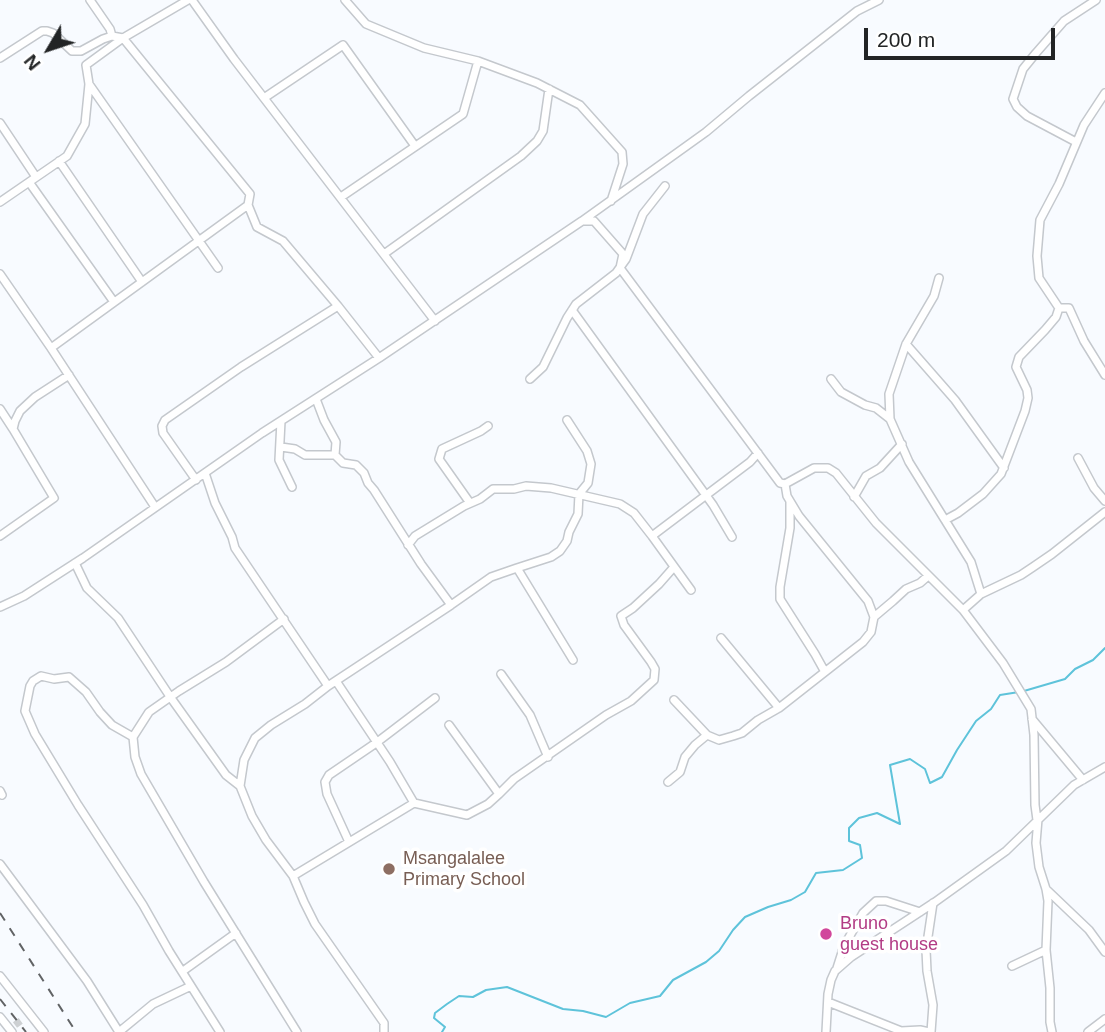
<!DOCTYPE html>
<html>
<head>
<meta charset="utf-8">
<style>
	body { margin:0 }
	#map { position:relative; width:1105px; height:1032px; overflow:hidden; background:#f8fbff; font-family:Arial,sans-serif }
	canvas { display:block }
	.north { position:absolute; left:14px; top:14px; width:70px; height:70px; -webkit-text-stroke:5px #fff; paint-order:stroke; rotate:231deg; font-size:19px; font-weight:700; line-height:28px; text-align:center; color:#222425 }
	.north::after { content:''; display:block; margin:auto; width:24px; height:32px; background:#222425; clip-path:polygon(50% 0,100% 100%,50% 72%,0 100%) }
	.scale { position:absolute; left:864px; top:28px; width:191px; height:32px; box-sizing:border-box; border:4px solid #222425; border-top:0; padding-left:9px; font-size:21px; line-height:24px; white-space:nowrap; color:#222425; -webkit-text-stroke:5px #fff; paint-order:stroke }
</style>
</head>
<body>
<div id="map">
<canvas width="1105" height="1032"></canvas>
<div class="north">N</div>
<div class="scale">200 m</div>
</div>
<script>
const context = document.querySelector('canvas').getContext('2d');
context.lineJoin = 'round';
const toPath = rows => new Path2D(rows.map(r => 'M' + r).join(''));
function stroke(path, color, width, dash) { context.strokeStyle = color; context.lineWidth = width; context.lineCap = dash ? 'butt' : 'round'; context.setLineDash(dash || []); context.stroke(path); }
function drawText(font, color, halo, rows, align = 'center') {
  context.font = font + ' Arial,sans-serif'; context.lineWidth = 7; context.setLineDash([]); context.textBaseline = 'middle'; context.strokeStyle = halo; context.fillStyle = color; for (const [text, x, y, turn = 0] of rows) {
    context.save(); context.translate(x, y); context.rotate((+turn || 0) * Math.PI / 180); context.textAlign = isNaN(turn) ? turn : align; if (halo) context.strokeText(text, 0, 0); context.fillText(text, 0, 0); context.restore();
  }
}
stroke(toPath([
	[1024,691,1065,679,1075,669,1093,660,1105,648],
	[442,1032,445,1027,434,1018,435,1013,447,1004,459,996,473,997,486,990,507,987,563,1009,583,1011,606,1017,630,1003,660,996,673,980,706,962,719,951,733,930,745,917,768,907,791,900,805,892,816,873,843,870,862,858,860,845,849,841,849,828,859,818,877,813,900,824,890,765,910,759,925,769,930,783,942,777,957,750,976,721,991,709,1000,695,1019,692]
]), '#5ec3da', 2);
stroke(toPath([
	[15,1025,22,1020]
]), '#cdd0d3', 7, [7, 3.5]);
const street = toPath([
	[90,0,110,29,112,36,123,38,250,194,248,205,257,227,283,241,338,306,379,358],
	[192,0,234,59,435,321],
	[345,0,366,24,424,48,478,61,537,83,580,105,622,152,623,164,611,201],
	[0,58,42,31,47,31,53,33,72,51,81,51,103,39,112,36],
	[89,84,218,268],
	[1105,93,1084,125,1059,184,1040,220,1037,256,1039,278,1059,308,1069,308,1084,341,1105,375],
	[264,98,343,45,415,146],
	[0,123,36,177],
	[1076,142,1027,116,1017,107,1013,99,1023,69,1036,53,1064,21,1096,0],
	[59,161,142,282],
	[29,182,114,302],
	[341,197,463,114,478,61],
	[0,202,67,156,85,124,89,84,86,65,123,38,188,0],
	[582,221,706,132,749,96,857,11,879,0],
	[384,254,521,156,537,141,543,131,549,89],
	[0,274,51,348,155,507],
	[572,310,713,505,732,537],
	[906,344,955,400,1004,468],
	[51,348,248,205],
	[530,379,543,367,567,318,576,304,616,273,626,259,643,214,665,186],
	[831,379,841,392,865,405,876,408,890,419,909,462,971,562,981,594,963,610,1003,663,1031,709,1034,735,1035,805,1037,820],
	[316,399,324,420,336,442,335,455],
	[0,409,13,429],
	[890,419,889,394,906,344,934,296,939,278],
	[567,420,587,451,591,464,588,483,579,494,578,514,569,532,567,541,560,551,551,557,517,568,573,660],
	[281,421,279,460,292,487],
	[281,447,295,449,305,455,335,455,343,463,356,465,364,473,368,483,374,490,421,564,451,605,328,686,305,704,271,725,255,738,244,760,240,786,252,816,266,840,293,876,304,902,315,924,384,1023,384,1032],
	[1078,458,1094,488,1105,501],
	[205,473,215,503,232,537,235,548,328,686],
	[196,480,163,433,162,426,165,420,241,367,338,306],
	[785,484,814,468,828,468,836,473,876,523,963,610],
	[854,497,866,476,880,468,902,444],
	[790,502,790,528,780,587,780,599,815,654,825,672],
	[470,503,439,459,442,449,481,431,488,426],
	[945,520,958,513,983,494,1001,474,1025,411,1028,398,1027,390,1016,367,1019,357,1045,330,1056,317,1059,308],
	[0,536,54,498,13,429,15,421,20,411,35,397,69,375],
	[652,536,691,590],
	[408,545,415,536,464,506,480,499,493,489,514,489,526,486,551,488,620,504,634,513,652,536,750,462,758,453],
	[75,563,87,588,118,618,171,698,226,775,240,786],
	[981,594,1021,575,1033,567,1052,554,1105,512],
	[451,605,491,577,517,568],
	[0,607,24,596,83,558,262,433,379,358,582,221,594,221,623,254,620,268,780,483,785,484,787,496,799,516,868,601,874,617],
	[284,619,226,662,179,691,149,712,133,737,135,757,141,774,204,882,297,1032],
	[721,638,779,708],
	[501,674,530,715,548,757],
	[336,681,390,762,414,803],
	[674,700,707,735],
	[1032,719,1083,780],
	[133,737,112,725,100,712,86,692,69,677,54,679,41,676,33,681,30,686,25,711,35,734,78,805,143,905,169,951,220,1032],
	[668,782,680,772,685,757,695,745,707,735,719,740,733,736,742,733,758,720,779,708,863,642,871,632,874,617,893,601,906,589,920,583,928,576],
	[0,791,2,795],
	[499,794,514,779,606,715,631,701,654,680,655,669,651,662,624,625,621,616,633,608,659,584,674,567],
	[1038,819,1036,843,1039,867,1046,889,1048,901,1046,950,1050,988,1050,1022,1052,1032],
	[349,842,327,794,325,782,329,775,376,743,435,698],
	[0,864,87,981,119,1032],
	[293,876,414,803,467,815,488,804,499,794,449,725],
	[1046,889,1089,930,1105,952],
	[1012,966,1046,950],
	[837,968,844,946,863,913,876,901,886,901,920,912],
	[183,971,236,933],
	[0,976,44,1032],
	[828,1002,901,1031,920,1030,929,1032],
	[0,1017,12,1032],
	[119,1032,153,1004,191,986],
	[826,1032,828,994,831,980,835,971,851,957,935,902,1006,851,1074,785,1105,767],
	[931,1032,933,1005,927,971,926,950,933,903],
	[1088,1032,1105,1019]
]);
stroke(street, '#c4c8cd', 10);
stroke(street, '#fff', 7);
stroke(toPath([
	[0,913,76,1032],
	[0,999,26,1032]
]), '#616365', 2, [9, 9]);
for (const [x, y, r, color] of [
	[389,869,7,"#8d6e63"],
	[826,934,7,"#d1479c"]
]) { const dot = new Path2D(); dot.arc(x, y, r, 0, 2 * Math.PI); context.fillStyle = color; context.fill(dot); stroke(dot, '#fff', 2.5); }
drawText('18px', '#785e54', '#fff', [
	["Msangalalee",403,859],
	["Primary School",403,880]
], 'left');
drawText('18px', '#b23c85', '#fff', [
	["Bruno",840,924],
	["guest house",840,945]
], 'left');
</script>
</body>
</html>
